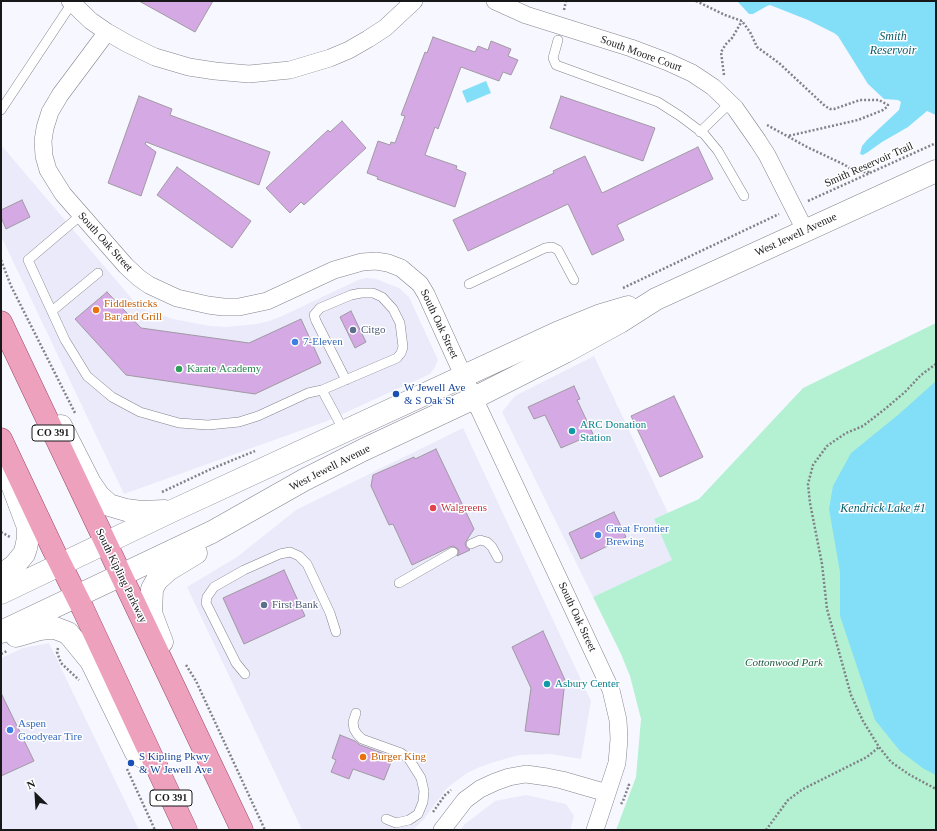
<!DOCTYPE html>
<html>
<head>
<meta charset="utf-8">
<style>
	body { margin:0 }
	#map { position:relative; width:937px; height:831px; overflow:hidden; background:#f7f7ff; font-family:"Times New Roman",serif }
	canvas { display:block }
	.frame { position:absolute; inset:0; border:2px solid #18181b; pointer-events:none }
	.north { position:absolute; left:16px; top:775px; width:40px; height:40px; -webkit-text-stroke:3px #fff; paint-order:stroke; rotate:335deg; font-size:11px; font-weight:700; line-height:16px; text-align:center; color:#18181b }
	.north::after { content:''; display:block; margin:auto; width:14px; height:18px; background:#18181b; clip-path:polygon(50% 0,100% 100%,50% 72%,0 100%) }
</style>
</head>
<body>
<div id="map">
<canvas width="937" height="831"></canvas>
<div class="frame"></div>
<div class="north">N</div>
</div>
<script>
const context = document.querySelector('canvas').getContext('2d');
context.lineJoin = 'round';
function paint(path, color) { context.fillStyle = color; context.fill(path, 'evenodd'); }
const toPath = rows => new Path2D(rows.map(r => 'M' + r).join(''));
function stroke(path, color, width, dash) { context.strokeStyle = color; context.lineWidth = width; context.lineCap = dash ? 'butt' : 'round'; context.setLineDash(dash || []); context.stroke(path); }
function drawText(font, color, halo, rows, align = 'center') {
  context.font = font + ' "Times New Roman",serif'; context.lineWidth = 3; context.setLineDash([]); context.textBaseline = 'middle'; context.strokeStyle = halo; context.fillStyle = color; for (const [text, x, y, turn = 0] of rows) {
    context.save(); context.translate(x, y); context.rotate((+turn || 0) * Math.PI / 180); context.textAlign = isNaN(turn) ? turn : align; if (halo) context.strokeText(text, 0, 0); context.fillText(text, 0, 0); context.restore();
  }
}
paint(toPath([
	[1,145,133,300,146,310,173,319,210,326,226,327,257,324,269,321,280,317,358,280,366,278,376,279,399,288,409,297,438,360,435,367,430,374,327,421,124,494,1,236],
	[594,356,668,513,654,519,673,560,593,597,502,412,515,396],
	[463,428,591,701,581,759,550,754,519,755,491,763,480,767,467,773,447,788,424,819,413,830,302,830,187,587,237,557,296,510],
	[49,643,139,830,1,830,1,658,23,648],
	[526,795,566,804,574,816,570,830,460,830,465,824,495,801]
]), '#eaeafb');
paint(toPath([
	[936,323,936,830,616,830,636,777,641,719,630,676,621,654,593,597,672,560,654,519,699,499,803,388]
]), '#b4f1d2');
paint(toPath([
	[737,1,936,1,936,115,927,111,908,127,882,142,868,152,863,155,860,154,862,146,867,140,899,110,901,102,898,100,884,99,868,84,838,36,834,33,808,20,770,5,767,6,753,14,749,14],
	[486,81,491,93,467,103,462,91],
	[936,381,936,775,924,769,900,751,875,720,840,616,840,572,829,509,833,486,851,453,898,415]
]), '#83dff8');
const building = toPath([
	[139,1,213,1,195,32,139,1],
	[433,37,475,52,478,46,488,50,491,41,511,49,508,56,518,60,511,75,503,72,499,81,461,67,438,129,435,127,425,155,457,166,456,169,466,173,455,207,377,179,378,177,367,173,378,141,390,145,391,142,395,143,405,116,401,115,425,52,427,53,433,37],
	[139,96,172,109,170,115,270,152,259,185,146,142,145,144,156,152,141,196,108,183,139,96],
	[561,96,655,128,643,161,550,128,561,96],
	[342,121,366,148,304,205,301,202,290,213,266,188,328,130,330,132,342,121],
	[698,147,713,179,617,225,624,240,592,255,568,204,468,251,453,220,554,173,553,171,585,156,602,193,698,147],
	[177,167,251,221,232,248,157,195,177,167],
	[22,200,30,217,6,229,1,217,1,210,22,200],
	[107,292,141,328,249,343,301,319,321,363,255,394,126,375,75,319,107,292],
	[351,311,366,342,355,348,340,317,351,311],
	[574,386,580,399,577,400,593,434,561,448,545,415,534,419,528,407,574,386],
	[674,396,703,457,660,477,631,416,674,396],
	[436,449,474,529,465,543,466,547,470,550,457,556,459,552,458,549,453,546,450,547,412,565,393,524,389,525,371,486,373,475,414,457,415,459,436,449],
	[614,512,626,537,581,559,569,533,614,512],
	[284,570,305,616,244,644,223,598,284,570],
	[543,631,565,680,559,735,525,731,531,688,512,647,543,631],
	[1,693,34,761,1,776,1,693],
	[340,735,355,741,360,745,393,757,384,780,353,769,349,779,331,772,336,760,332,758,340,735]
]);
paint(building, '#d5a9e4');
stroke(building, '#a09aa2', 1);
const lane = toPath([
	[558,40,553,58,556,65,658,102,680,116,704,134,718,151,744,196],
	[1,110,72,3],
	[700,132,730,103],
	[81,215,28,260,65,340,87,376,112,397,140,412,179,423,208,425,239,422,258,416,308,393,322,390],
	[469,284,545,248,552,247,558,250,574,280],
	[52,311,98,273],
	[344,431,322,390,397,358,401,353,403,347,400,323,393,309,382,297,373,293,361,293,351,295,320,308,314,315,316,321,346,380],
	[471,544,480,540,487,542,492,547,498,558],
	[399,583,453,552],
	[245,674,236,663,206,603,207,597,214,587,244,570,280,554,290,552,299,556,307,564,330,613,336,632],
	[356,713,353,722,354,729,357,734,362,739,401,753,409,759,421,778,424,791,423,802,418,814,409,820,396,823,386,819]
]);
const street = toPath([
	[70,1,91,21,107,32,128,44,155,57,189,67,215,71,249,74,290,70,330,58,349,50,368,39,385,28,414,1],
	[495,1,526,15,631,48,668,62,692,73,713,87,735,108,758,141,767,155,805,230],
	[107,32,60,95,50,112,45,128,43,141,44,156,48,170,63,194,126,266,139,278,149,285,177,298,208,305,223,307,239,307,267,301,334,270,362,262,376,261,388,263,401,268,420,284,426,294,457,362,611,690,618,720,619,739,617,763,595,830],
	[442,830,465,800,480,789,495,782,509,777,526,774,547,777,562,780,607,793]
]);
const secondary = toPath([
	[61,426,90,483,99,496,109,505,126,510,141,512,165,511],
	[1,575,14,566,24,554,26,548,28,538,28,527,8,474],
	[1,593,172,511,557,333,601,315,628,307],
	[1,632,212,532,304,480,363,450,474,398,565,352,620,322,656,299,936,171],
	[16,636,40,629,49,628,55,628,68,633,91,661,136,753,156,765],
	[162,642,151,613,152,589,157,580,168,570,196,553]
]);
const primary = toPath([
	[1,322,242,830],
	[1,439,53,549,83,609,186,830]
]);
stroke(lane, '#83838c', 10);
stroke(street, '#83838c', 18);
stroke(secondary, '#83838c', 23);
stroke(primary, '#9b4866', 23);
stroke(toPath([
	[696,1,725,15,742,21,750,32,757,47,779,63,825,106,830,109,834,109,860,100,879,100,888,105,887,107,883,110,858,120,788,136],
	[564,10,566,1],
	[724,75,721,52,726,44,732,38,742,21],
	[767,125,807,147,845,165,852,170,857,172,870,172],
	[808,201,936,143],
	[1,260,11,286,75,413],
	[623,288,779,214],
	[936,364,921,375,905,392,885,409,863,426,846,433,827,446,813,465,808,484,810,503,822,564,827,609,851,695,863,721,879,747,891,762,910,775,936,789],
	[162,492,211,469,255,451],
	[1,532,10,537],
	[58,648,57,652,61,663,79,680],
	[1,654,7,651],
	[186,665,196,681,265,830],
	[127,769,155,830],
	[621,804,623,801,629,785,626,784],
	[433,812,445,795,451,790],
	[766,830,788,800,803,789,867,757,879,747]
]), '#818187', 2.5, [2, 2]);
stroke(lane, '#fff', 9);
stroke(street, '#fff', 17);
stroke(secondary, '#fff', 22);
stroke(primary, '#eea1bc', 22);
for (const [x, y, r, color] of [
	[96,310,4,"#e8710a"],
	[353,330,4,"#5c6f8a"],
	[295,342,4,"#3f7fe0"],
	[179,369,4,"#2e9e5b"],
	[396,394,4,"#1a4fb4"],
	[572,431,4,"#0f9aa8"],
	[433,508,4,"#e0444e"],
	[598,535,4,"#3f7fe0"],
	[264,605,4,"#5c6f8a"],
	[547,684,4,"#0f9aa8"],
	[10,730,4,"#3f7fe0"],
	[363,757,4,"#e8710a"],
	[131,763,4,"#1a4fb4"]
]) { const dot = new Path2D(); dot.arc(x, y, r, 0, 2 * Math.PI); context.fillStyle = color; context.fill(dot); stroke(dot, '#fff', 1.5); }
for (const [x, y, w] of [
	[53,433,42],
	[171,798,42]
]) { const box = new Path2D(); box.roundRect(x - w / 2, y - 8, w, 16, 3); context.fillStyle = '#fff'; context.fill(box); stroke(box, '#18181b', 1); }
drawText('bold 10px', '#18181b', null, [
	["CO 391",53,433],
	["CO 391",171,798]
]);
drawText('11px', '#18181b', '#fff', [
	["South Moore Court",641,54,20],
	["Smith Reservoir Trail",869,165,-24],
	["West Jewell Avenue",796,235,-25],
	["South Oak Street",105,242,48],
	["South Oak Street",439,324,65],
	["West Jewell Avenue",330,468,-27],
	["South Kipling Parkway",121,576,64],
	["South Oak Street",577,617,65]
]);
drawText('11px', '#c56008', '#fff', [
	["Fiddlesticks",104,304],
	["Bar and Grill",104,317],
	["Burger King",371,757]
], 'left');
drawText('11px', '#4e5e75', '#fff', [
	["Citgo",361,330],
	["First Bank",272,605]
], 'left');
drawText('11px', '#366cbe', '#fff', [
	["7-Eleven",303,342],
	["Great Frontier",606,529],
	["Brewing",606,542],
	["Aspen",18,724],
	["Goodyear Tire",18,737]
], 'left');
drawText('11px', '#27864d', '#fff', [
	["Karate Academy",187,369]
], 'left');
drawText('11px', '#164399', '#fff', [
	["W Jewell Ave",404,388],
	["& S Oak St",404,401],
	["S Kipling Pkwy",139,757],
	["& W Jewell Ave",139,770]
], 'left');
drawText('11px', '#0d838f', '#fff', [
	["ARC Donation",580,425],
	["Station",580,438],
	["Asbury Center",555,684]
], 'left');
drawText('11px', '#be3a42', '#fff', [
	["Walgreens",441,508]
], 'left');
drawText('italic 11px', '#1a563d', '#fff', [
	["Cottonwood Park",784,663]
]);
drawText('italic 12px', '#0a5b6c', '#fff', [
	["Smith",893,37],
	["Reservoir",893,51],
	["Kendrick Lake #1",883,509]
]);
</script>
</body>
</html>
